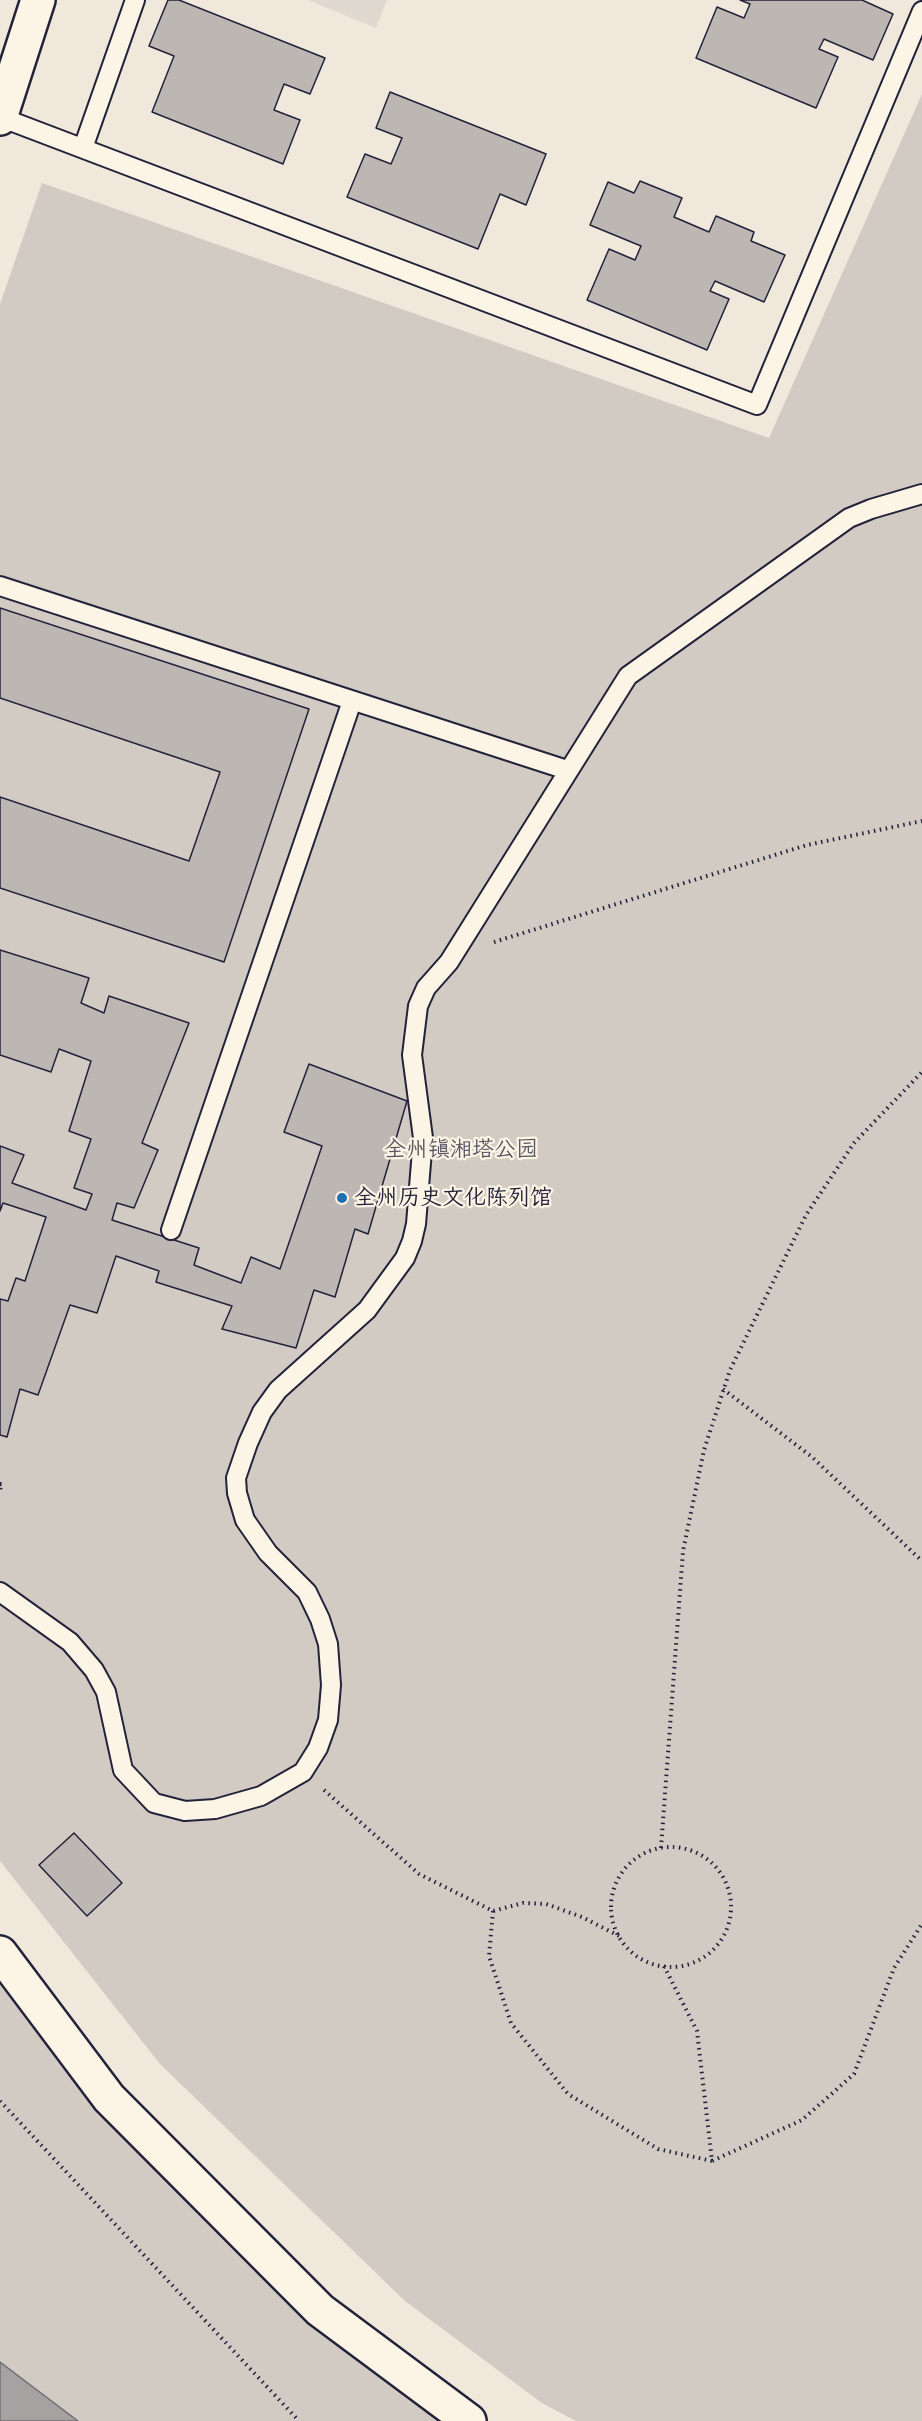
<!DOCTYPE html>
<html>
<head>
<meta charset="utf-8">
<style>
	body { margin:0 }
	canvas { display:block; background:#efe8db }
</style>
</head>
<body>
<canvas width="922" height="2421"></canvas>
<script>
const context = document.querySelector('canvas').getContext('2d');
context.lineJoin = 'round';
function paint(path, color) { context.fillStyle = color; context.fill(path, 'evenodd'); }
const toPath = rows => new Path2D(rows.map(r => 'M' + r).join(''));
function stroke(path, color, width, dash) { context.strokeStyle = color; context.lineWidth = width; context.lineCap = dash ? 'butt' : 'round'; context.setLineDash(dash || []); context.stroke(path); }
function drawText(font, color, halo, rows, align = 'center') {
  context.font = font + ' Itim,"LXGW WenKai TC",sans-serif'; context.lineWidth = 4.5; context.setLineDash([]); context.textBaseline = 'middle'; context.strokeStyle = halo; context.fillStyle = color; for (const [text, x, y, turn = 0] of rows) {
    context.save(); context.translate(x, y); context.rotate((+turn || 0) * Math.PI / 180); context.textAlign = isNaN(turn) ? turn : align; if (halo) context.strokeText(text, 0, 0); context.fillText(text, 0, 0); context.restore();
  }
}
paint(toPath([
	[308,0,387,0,376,28]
]), '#e0d9cf');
paint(toPath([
	[922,94,922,2421,576,2421,542,2403,405,2301,160,2064,0,1861,0,304,42,183,769,438],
	[0,1953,320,2310,469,2421,78,2421,0,2362]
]), '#d1cbc3');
const water = toPath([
	[0,2362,78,2421,0,2421,0,2362]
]);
paint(water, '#a6a2a2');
stroke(water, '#716f79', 1.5);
const building = toPath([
	[168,0,179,0,325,58,310,94,284,84,274,110,300,120,283,164,152,112,174,56,149,46,168,0],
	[740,0,862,0,893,14,873,60,824,39,819,49,838,57,816,108,696,58,717,7,744,18,750,4,740,0],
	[390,92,546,154,526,205,500,194,478,249,347,197,365,154,391,164,402,138,376,128,390,92],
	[640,181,682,198,674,217,709,232,716,216,754,232,751,241,785,255,764,302,715,281,710,291,729,299,707,350,587,300,609,249,635,260,641,246,590,225,608,182,634,193,640,181],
	[0,608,309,709,224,962,0,888,0,797,189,861,220,772,0,698,0,608],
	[0,950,89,978,81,1003,104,1013,109,996,189,1023,142,1143,158,1150,134,1208,117,1203,112,1220,199,1248,194,1265,241,1283,251,1257,280,1269,322,1146,284,1132,309,1064,407,1101,368,1234,355,1229,335,1297,314,1290,296,1348,222,1329,232,1306,156,1282,159,1271,116,1256,97,1313,70,1305,38,1395,20,1389,7,1437,0,1435,0,1299,8,1301,16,1278,25,1281,46,1217,3,1203,0,1211,0,1146,24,1155,12,1183,86,1210,92,1194,74,1188,91,1139,69,1131,91,1061,59,1049,51,1072,0,1055,0,950],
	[74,1833,122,1883,87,1916,39,1865,74,1833]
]);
paint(building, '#bcb7b3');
stroke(building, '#22223b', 1.5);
const lane = toPath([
	[0,117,757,405,922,11],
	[83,148,135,0],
	[0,586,567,770],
	[171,1230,352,701],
	[0,1592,70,1642,94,1670,106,1692,123,1770,154,1803,185,1811,215,1809,261,1796,303,1772,318,1748,328,1720,331,1685,328,1644,320,1619,307,1592,268,1553,245,1520,237,1493,236,1478,248,1443,262,1412,278,1390,367,1310,405,1258,412,1241,416,1224,423,1138,412,1055,418,1006,426,988,449,962,628,676,849,518,871,509,922,494]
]);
const secondary = toPath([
	[0,118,38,0],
	[0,1953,109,2098,320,2310,469,2421]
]);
stroke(lane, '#22223b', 22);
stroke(secondary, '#22223b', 38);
stroke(toPath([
	[494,942,807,845,922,821],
	[723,1389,812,1457,922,1561],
	[0,1484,2,1484,0,1490],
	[324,1790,419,1874,493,1911,523,1903,546,1904,582,1917,619,1936],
	'611 1907a60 60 0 1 1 120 0a60 60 0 1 1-120 0Z',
	[661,1848,683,1551,704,1450,730,1370,806,1215,854,1143,922,1072],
	[493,1911,489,1956,511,2023,568,2094,658,2149,712,2161],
	[664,1966,697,2031,712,2161,802,2120,854,2074,894,1968,922,1924],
	[0,2101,299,2421]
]), '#22223b', 4, [1.5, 4.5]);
stroke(lane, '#fcf5e5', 18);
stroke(secondary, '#fcf5e5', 33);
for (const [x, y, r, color] of [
	[342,1198,6,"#1f6fb2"]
]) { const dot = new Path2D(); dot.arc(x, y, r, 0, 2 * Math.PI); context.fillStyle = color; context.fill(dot); stroke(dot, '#fcf5e5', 2); }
drawText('22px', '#575564', '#fcf5e5', [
	["全州镇湘塔公园",461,1150]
]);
drawText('22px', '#22223b', '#fcf5e5', [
	["全州历史文化陈列馆",354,1198]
], 'left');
</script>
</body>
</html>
